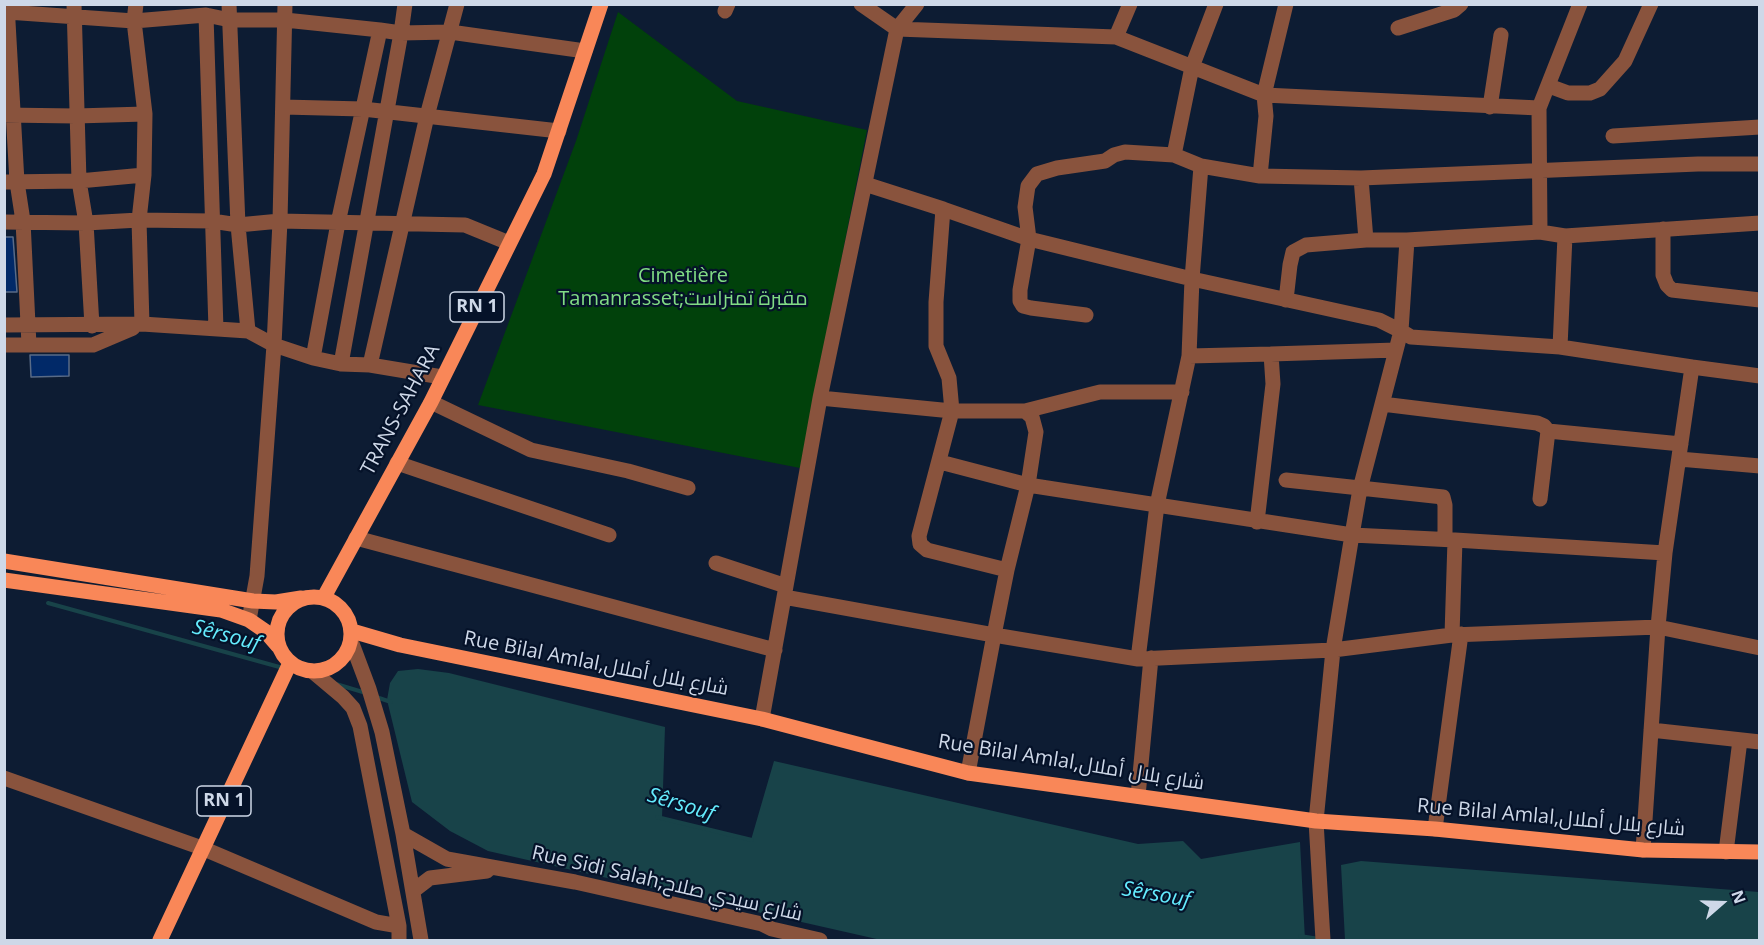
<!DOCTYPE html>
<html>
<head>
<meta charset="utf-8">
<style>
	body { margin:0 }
	#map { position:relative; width:1764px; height:945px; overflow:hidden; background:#0d1c33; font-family:"Open Sans",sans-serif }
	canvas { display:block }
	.frame { position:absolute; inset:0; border:6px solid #ced8e8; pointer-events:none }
	.north { position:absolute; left:1692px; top:873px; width:60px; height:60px; -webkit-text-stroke:4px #051229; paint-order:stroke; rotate:70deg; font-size:16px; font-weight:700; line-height:24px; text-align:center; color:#ced8e8 }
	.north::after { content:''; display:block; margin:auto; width:21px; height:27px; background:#ced8e8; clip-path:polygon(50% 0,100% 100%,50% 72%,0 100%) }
</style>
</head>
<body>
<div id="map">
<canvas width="1764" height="945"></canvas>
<div class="frame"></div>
<div class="north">N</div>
</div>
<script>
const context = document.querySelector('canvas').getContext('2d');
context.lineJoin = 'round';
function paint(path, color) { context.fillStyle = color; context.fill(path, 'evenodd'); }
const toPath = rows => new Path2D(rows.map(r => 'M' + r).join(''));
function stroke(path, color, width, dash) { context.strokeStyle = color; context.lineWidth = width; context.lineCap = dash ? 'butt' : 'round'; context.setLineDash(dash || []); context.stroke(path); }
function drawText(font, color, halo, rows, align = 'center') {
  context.font = font + ' "Open Sans",Cairo,sans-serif'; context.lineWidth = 4.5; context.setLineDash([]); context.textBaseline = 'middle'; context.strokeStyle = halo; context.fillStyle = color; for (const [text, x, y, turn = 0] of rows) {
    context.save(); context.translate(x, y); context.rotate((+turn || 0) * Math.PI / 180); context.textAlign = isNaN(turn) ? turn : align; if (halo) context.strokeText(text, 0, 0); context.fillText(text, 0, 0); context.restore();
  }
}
paint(toPath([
	[618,12,737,101,867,130,800,468,478,405,576,141]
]), '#01410b');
paint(toPath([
	[418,669,449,673,665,727,662,818,751,840,774,761,1138,844,1183,841,1201,859,1300,842,1305,940,881,940,488,851,450,831,412,802,387,700,390,683,398,671],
	[1361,861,1759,892,1759,940,1345,940,1341,865]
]), '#184349');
stroke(toPath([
	[48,603,283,668],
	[290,670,309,675],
	[336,684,366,693],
	[376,697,391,702],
	[657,817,752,840],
	[1300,936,1319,939]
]), '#184349', 4);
const building = toPath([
	[4,237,13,237,17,292,4,292,4,237],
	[30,355,69,355,69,376,31,377,30,355]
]);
paint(building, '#012968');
stroke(building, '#596b87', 1.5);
stroke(toPath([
	[7,4,17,182,23,221,29,345],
	[74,4,79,181,86,223,92,326],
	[136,4,134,21,145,114,144,175,139,220,142,324],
	[229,4,238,225,248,331],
	[405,4,401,33,450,32,585,51],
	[917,4,897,29,1116,37,1264,95,1539,108],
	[1216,4,1192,67,1174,155,1201,166,1260,176],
	[1286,4,1264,95,1266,116,1260,176,1361,178,1366,240,1407,240],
	[725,11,728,4],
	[7,12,134,21,206,15,230,20,285,20,380,30,338,223,313,358],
	[206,15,216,329],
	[1398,28,1454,10,1461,4],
	[1116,37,1130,4],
	[1549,86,1568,93,1590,93,1600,89,1625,61,1651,4],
	[283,107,363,109,559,131],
	[1490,107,1501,35],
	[4,115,76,116,145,114],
	[1613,136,1760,127],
	[1201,166,1192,279,1379,320,1401,331,1360,489,1352,535,1455,540,1452,635],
	[1361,178,1698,164,1760,164],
	[4,182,79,181,144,175],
	[865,184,943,209,936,302,936,346,949,378,952,411,919,536,920,544,927,550,1007,570],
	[943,209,1029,239,1192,279,1189,356,1157,505,1028,485,1007,570,994,635,1138,659,1333,650,1316,821,1323,940],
	[4,222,86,223,139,220,212,221,238,225,280,221,465,225,509,243],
	[1663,229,1663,275,1667,285,1672,290,1760,300],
	[1540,232,1539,108,1580,4],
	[1286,300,1290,265,1293,252,1306,245,1366,240],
	[1086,315,1031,308,1023,306,1020,301,1020,290,1029,239,1025,207,1028,186,1037,174,1057,168,1105,161,1114,155,1125,152,1174,155],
	[4,325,142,324,248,331,274,345,313,358,341,364,370,365,442,377],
	[4,345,93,345,133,328],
	[1560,347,1565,236,1760,223],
	[1271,354,1396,350],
	[1189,356,1271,354,1273,384,1257,522],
	[341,364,401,33,380,30],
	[370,365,427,116,457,4],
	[1692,367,1760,376],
	[820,398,952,411,1025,411,1032,417,1036,432,1028,485,940,462],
	[431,402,531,450,628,471,688,488],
	[1382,404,1537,423,1544,426,1548,431,1540,499],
	[1025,411,1100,392,1182,392],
	[1548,431,1681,444],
	[1679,459,1760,466],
	[397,463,609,535],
	[1286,480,1443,497,1445,505,1445,539],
	[356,538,775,650],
	[1455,540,1665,553],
	[716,563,786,586],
	[784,597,994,635,968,773],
	[249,620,257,576,274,345,280,221,285,4],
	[351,641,369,689,382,732,403,834,421,940],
	[1138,659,1157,505,1352,535,1333,650,1452,635,1658,627,1665,553,1692,367,1560,347,1411,337,1401,331,1407,240,1540,232,1565,236],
	[312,671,343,697,353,708,360,726,399,926,399,940],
	[762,719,820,398,897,29,861,4],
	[1651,730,1760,742],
	[4,778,202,848,376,922,399,926],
	[1138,796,1151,658],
	[1435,829,1461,634],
	[403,834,447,859,575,882,762,924,772,929,820,940],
	[1643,850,1658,627,1760,648],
	[1726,852,1740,740],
	[413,891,430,878,487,871]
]), '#89533d', 15);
stroke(toPath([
	[4,561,253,601,276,602,301,598],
	[4,580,221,610,249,620,265,631,278,646],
	'277 634a37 37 0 1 1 74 0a37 37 0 1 1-74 0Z',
	[324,597,431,402,544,174,601,4],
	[352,631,400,645,762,719,968,773,1316,821,1435,829,1643,850,1760,852],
	[160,940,290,663]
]), '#f98758', 15);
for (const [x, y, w] of [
	[477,307,54],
	[224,801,54]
]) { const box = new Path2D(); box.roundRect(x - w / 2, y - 15, w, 30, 4.5); context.fillStyle = '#051229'; context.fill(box); stroke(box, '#ced8e8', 1.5); }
drawText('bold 18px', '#ced8e8', null, [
	["RN 1",477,307],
	["RN 1",224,801]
]);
drawText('20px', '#81dc85', '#051229', [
	["Cimetière",683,276],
	["Tamanrasset;مقبرة تمنراست",683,299]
]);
drawText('20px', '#ced8e8', '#051229', [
	["TRANS-SAHARA",401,410,-62],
	["Rue Bilal Amlal,شارع بلال أملال",596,664,11],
	["Rue Bilal Amlal,شارع بلال أملال",1071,763,9],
	["Rue Bilal Amlal,شارع بلال أملال",1551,818,5],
	["Rue Sidi Salah;شارع سيدي صلاح",667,884,13]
]);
drawText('italic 21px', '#64ecfe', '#051229', [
	["Sêrsouf",226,636,15],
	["Sêrsouf",681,805,17],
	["Sêrsouf",1156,895,10]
]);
</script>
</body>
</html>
